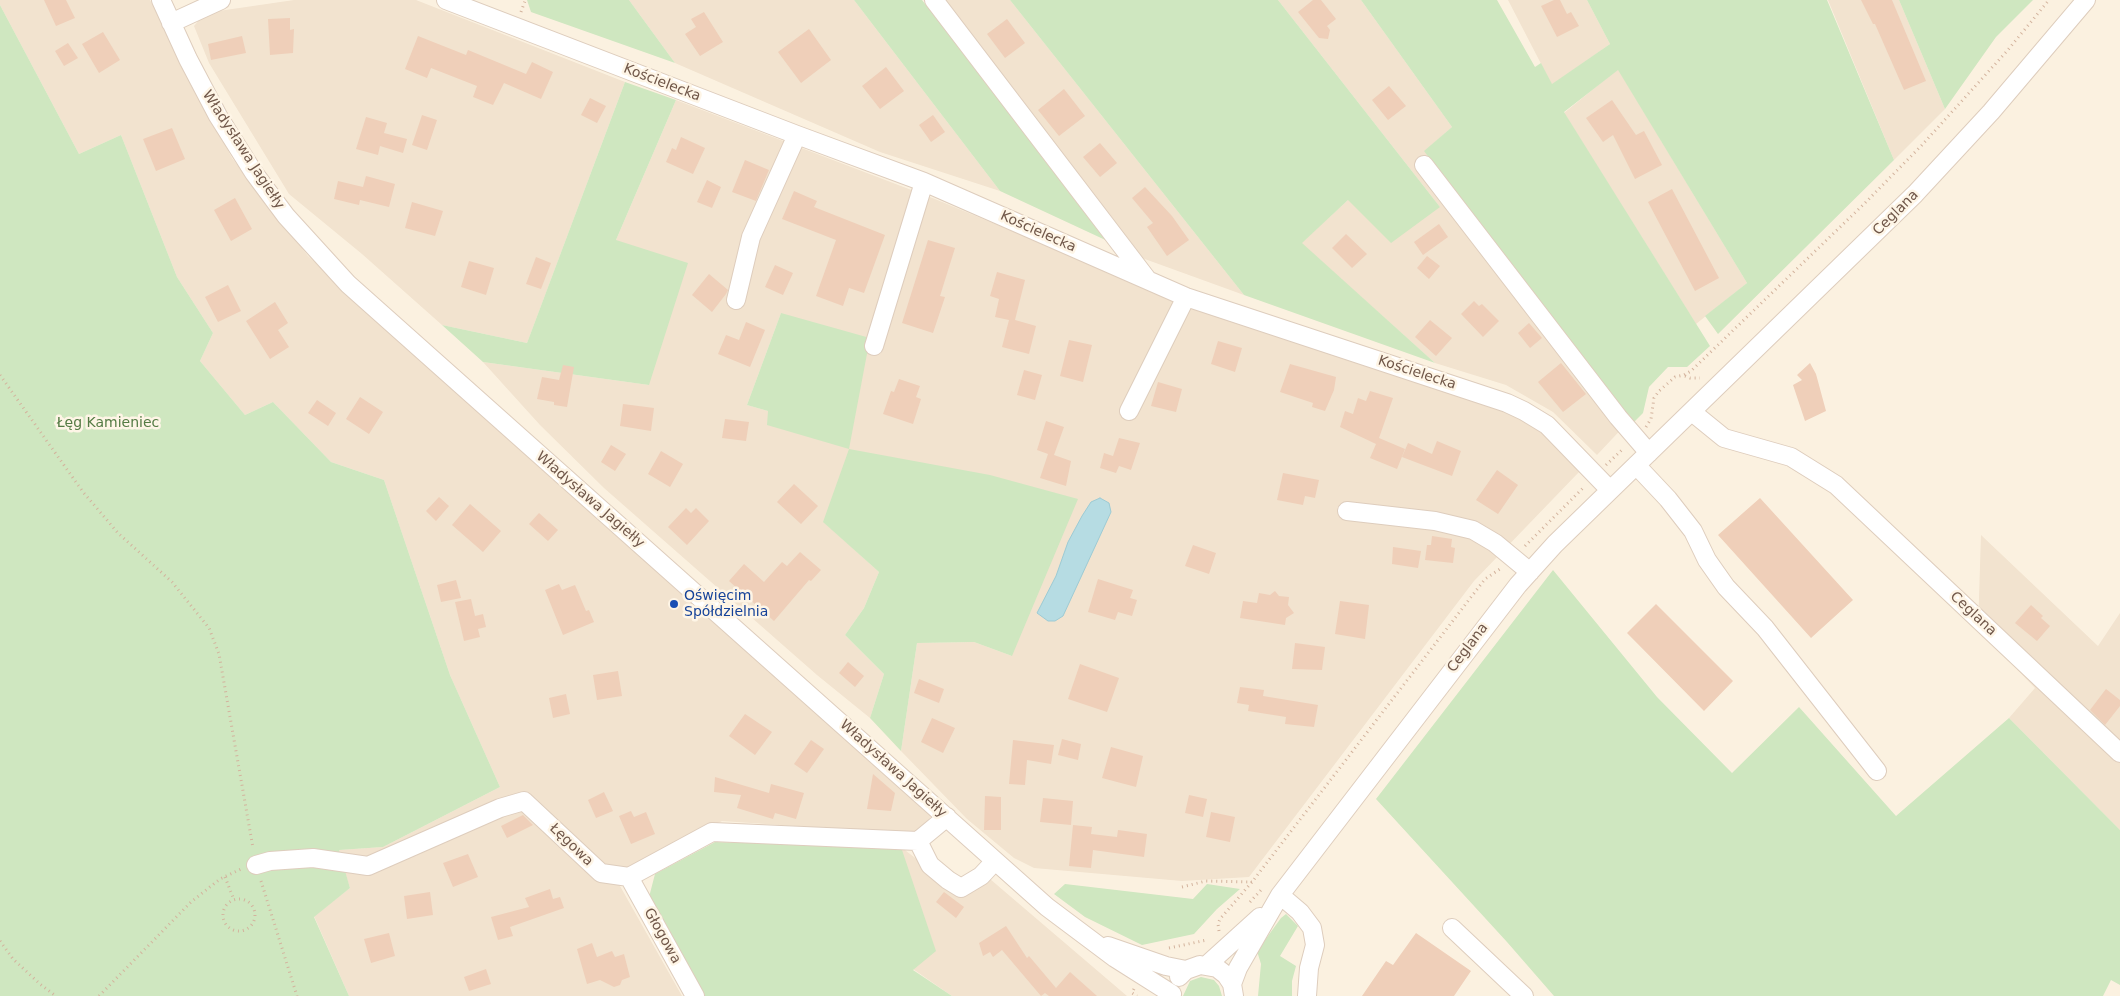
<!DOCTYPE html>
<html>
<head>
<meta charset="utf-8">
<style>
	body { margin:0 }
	canvas { display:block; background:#fbf1e0 }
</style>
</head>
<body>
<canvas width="2120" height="996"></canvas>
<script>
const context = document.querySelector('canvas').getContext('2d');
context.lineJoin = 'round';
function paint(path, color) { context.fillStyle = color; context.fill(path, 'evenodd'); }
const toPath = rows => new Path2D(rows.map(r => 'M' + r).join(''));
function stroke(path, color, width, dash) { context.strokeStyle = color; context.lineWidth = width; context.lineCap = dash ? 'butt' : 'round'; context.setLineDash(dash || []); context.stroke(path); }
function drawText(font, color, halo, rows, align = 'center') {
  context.font = font + ' "DejaVu Sans",sans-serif'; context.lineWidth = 5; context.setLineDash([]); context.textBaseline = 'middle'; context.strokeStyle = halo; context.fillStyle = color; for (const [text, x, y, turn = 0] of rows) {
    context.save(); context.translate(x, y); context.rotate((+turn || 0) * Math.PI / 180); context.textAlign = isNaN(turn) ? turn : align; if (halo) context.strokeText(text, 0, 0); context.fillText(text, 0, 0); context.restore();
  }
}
paint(toPath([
	[0,0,150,0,232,158,308,256,932,816,914,834,722,821,650,857,620,886,682,996,349,996,314,916,350,888,338,850,383,847,500,787,450,675,384,480,331,462,273,402,245,415,200,361,213,333,177,277,121,135,79,154,0,5],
	[294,0,416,0,625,82,527,343,442,325,362,254,289,194,209,63,194,26,205,13],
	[629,0,854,0,1000,191,880,152,675,63],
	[937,0,1010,0,1244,295,1142,258],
	[1278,0,1361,0,1452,127,1425,151,1628,422,1597,455,1553,412,1506,385,1435,363,1301,243,1348,200,1440,207],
	[1508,0,1587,0,1610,44,1552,85],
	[1828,0,1899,0,1945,109,1894,160],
	[1618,69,1747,283,1696,324,1564,113],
	[676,100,935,199,1206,312,1507,411,1549,436,1579,472,1474,581,1249,877,1182,881,1034,868,1014,858,967,819,901,751,917,643,974,642,1012,656,823,521,879,572,864,608,845,635,884,674,870,718,817,675,604,488,540,425,483,362,649,385,616,240],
	[781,313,768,411,747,405],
	[1981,535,2098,646,2120,613,2120,830,2009,718,2035,688,1978,629],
	[901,847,963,895,990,879,1127,996,952,996,913,969]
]), '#f2e3cf');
paint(toPath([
	[527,0,629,0,675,63,531,12],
	[854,0,922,0,1114,244,1000,191],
	[1010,0,1278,0,1440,207,1391,243,1348,200,1302,243,1435,363,1244,295],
	[1361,0,1497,0,1535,67,1541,63,1552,84,1610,44,1587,0,1827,0,1894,160,1718,334,1705,316,1747,283,1618,70,1564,112,1710,346,1687,367,1668,367,1649,387,1643,413,1631,425,1424,151,1452,127],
	[1899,0,2033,0,1996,37,1945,109],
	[0,5,79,154,121,135,177,277,213,333,200,361,245,415,273,402,331,462,384,480,450,675,500,787,383,847,339,850,350,888,314,917,349,996,0,996],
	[625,82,676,100,616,240,688,263,649,385,483,362,442,325,527,343],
	[781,313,870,338,849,449,990,475,1078,499,1012,656,974,642,917,643,901,751,870,718,884,674,845,635,864,608,879,572,823,522,849,449,767,425,768,411,747,405],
	[1553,570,1657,697,1732,773,1799,707,1896,816,2009,718,2120,830,2120,985,2111,980,2103,996,1554,996,1507,942,1376,799],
	[715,842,901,847,936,951,913,970,952,996,704,996,648,901,655,874],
	[1065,884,1193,899,1207,884,1240,889,1217,909,1194,934,1142,945,1085,917,1054,894],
	[1286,914,1298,926,1280,956,1296,966,1292,981,1292,996,1258,996,1261,964,1257,951,1281,918],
	[1201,977,1214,980,1219,986,1222,996,1183,996,1190,981]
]), '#cfe7c0');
const water = toPath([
	[1100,498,1109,503,1111,512,1063,616,1055,621,1048,621,1037,613,1056,576,1068,542,1082,516,1091,502,1100,498]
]);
paint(water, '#b6dce3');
stroke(water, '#9dcbd4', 1);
paint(toPath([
	[44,0,66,0,75,18,56,26],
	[1313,0,1321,0,1336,19,1327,26,1330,30,1328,39,1319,38,1298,12],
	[1554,0,1560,0,1567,14,1571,12,1579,26,1557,37,1541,6],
	[1861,0,1892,0,1926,81,1904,90,1875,24,1873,24],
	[704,12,723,42,700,56,685,34,696,27,691,19],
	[290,18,290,30,294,29,293,53,270,55,268,19],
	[1007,19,1025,43,1005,58,987,34],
	[809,29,831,60,801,83,778,52],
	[103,32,120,60,99,73,82,44],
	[242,36,246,53,211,60,208,44],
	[418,36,466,55,468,50,526,74,532,62,553,72,541,99,504,83,493,105,473,97,477,86,431,68,427,78,405,69],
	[68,43,78,58,64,66,55,51],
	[886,67,904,91,880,109,862,86],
	[1389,86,1406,106,1388,120,1372,100],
	[1064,89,1085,116,1059,136,1038,110],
	[590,98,606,106,597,123,581,115],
	[1612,100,1636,135,1644,131,1662,165,1635,179,1613,135,1603,142,1586,118],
	[422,115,437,120,427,150,412,145],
	[933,115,945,132,931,142,919,125],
	[366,117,387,123,384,133,407,139,403,153,380,146,378,155,356,149],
	[172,128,185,159,156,171,143,139],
	[681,137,705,148,693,174,666,162,672,148,676,150],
	[1100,143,1117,163,1100,177,1083,157],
	[745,160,769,170,756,201,732,192],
	[366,176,395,184,389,207,360,200,359,205,334,199,338,181,363,187],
	[707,180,721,187,712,208,697,202],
	[1145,187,1172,216,1189,240,1167,256,1147,227,1153,223,1132,198],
	[1672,189,1719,278,1695,291,1648,202],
	[794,191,817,201,814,207,885,235,864,293,849,288,843,306,816,296,836,240,782,219],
	[235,198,252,229,231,241,214,210],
	[412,202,443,211,435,236,405,228],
	[1439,224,1448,237,1423,255,1414,242],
	[1346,234,1367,254,1352,268,1332,248],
	[928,240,955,248,940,296,945,297,933,333,902,323],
	[1427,256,1440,266,1429,279,1417,268],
	[536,257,551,263,541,289,526,284],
	[469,261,494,268,486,295,461,287],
	[775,265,793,273,783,295,765,287],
	[997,272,1025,280,1015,320,1036,326,1029,354,1002,347,1009,320,995,317,999,299,990,296],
	[709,274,728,290,726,294,712,312,692,295],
	[228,285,241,311,218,322,205,297],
	[1474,301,1479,306,1482,304,1499,321,1483,337,1461,314],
	[275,302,288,323,278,330,289,347,270,359,246,321],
	[1430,320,1452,338,1436,356,1415,337],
	[746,322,765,330,750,367,718,354,726,335,739,340],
	[1529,323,1542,338,1530,348,1518,333],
	[1069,340,1092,345,1083,382,1060,376],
	[1218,341,1242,348,1235,372,1211,364],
	[1561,363,1586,394,1563,412,1538,382],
	[1810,363,1816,374,1826,411,1805,421,1793,385,1802,380,1797,375],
	[1290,364,1336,377,1334,390,1325,411,1312,407,1313,403,1280,392],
	[563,365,574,367,567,407,554,405,554,402,537,399,542,377,559,380],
	[1024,370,1042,375,1035,400,1017,395],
	[899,379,920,386,916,397,921,399,913,424,883,414,891,391,894,392],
	[1158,382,1182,389,1176,412,1151,406],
	[1370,391,1393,398,1379,438,1405,449,1397,469,1370,458,1376,444,1340,427,1345,411,1353,414,1358,398,1366,401],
	[360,397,383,412,369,434,346,419],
	[317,400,336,413,328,426,308,413],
	[623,404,654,408,651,431,620,426],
	[725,419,749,422,746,441,722,438],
	[1046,421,1064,427,1054,455,1071,461,1066,486,1040,478,1048,454,1037,450],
	[1119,438,1140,443,1131,470,1119,466,1116,473,1100,468,1104,453,1113,456],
	[1437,441,1461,451,1452,476,1402,457,1408,443,1432,454],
	[611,445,626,454,615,471,601,462],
	[661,451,683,464,670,487,648,474],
	[1497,470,1518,485,1498,514,1476,500],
	[1283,473,1319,480,1315,498,1305,496,1303,505,1277,500],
	[794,484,818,506,801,524,777,502],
	[439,497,449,506,436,521,426,511],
	[1760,498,1853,600,1811,638,1718,535],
	[470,504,501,531,483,552,452,525],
	[686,508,691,513,696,508,709,521,687,545,668,527],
	[539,513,558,530,548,541,529,524],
	[1432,536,1452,539,1451,547,1455,548,1453,563,1425,560,1427,545,1431,545],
	[1193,545,1216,553,1209,574,1185,566],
	[1393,547,1421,551,1418,568,1392,564],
	[800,552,821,570,811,581,809,580,774,621,729,581,744,564,764,582,782,562,787,566],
	[1098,579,1133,590,1130,598,1137,600,1132,616,1118,612,1115,620,1088,612],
	[456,580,461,598,441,602,437,585],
	[559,584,562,590,575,585,586,611,589,610,594,622,563,635,545,590],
	[1275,591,1279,596,1289,597,1288,605,1294,613,1286,618,1285,625,1240,618,1243,601,1257,603,1259,593,1270,595],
	[471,599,475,616,483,614,486,627,478,629,480,637,464,641,455,602],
	[1340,601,1369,605,1365,639,1335,634],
	[1656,604,1733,681,1704,711,1627,633],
	[2031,605,2043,616,2041,618,2050,626,2037,641,2015,623],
	[1295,643,1325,647,1322,670,1292,669],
	[848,662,864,676,855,687,839,673],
	[1080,664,1119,678,1107,712,1068,699],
	[618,671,622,696,597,700,593,675],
	[919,679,944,689,939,703,914,693],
	[1240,687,1264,690,1263,696,1318,705,1314,727,1285,724,1286,717,1248,711,1249,705,1237,703],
	[2106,689,2120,700,2120,706,2105,725,2090,710],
	[566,694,570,714,553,718,549,698],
	[745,714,772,732,755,755,729,736],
	[932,718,955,728,943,753,921,742],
	[1062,739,1081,744,1078,760,1058,755],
	[811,740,824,749,807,773,794,764],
	[1013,740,1054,745,1051,764,1027,760,1025,785,1009,784],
	[1111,747,1143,756,1136,787,1102,778],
	[873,774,895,793,891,811,867,809],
	[715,777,769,793,771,784,804,793,796,819,775,813,773,819,737,808,741,795,714,792],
	[604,792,613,811,596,818,588,800],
	[1189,795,1207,799,1203,817,1185,813],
	[985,796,1001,797,1001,830,984,830],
	[1043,798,1073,801,1071,825,1040,822],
	[631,811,634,817,646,812,655,834,631,844,619,816],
	[1211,812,1235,817,1230,842,1206,837],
	[523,815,533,825,507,838,501,826],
	[1073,825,1092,827,1091,834,1117,837,1118,830,1147,834,1144,857,1093,850,1091,868,1069,866],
	[468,854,478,877,453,887,443,863],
	[550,889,553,899,560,897,564,908,510,927,513,936,498,940,491,917,529,907,525,898],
	[430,892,433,915,407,919,404,896],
	[944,892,964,907,956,918,936,902],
	[1006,926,1027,958,1029,956,1056,988,1070,972,1097,996,1049,996,1045,993,1041,996,1002,950,993,957,990,952,983,956,979,943],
	[389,933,395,956,371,963,364,939],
	[1416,933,1471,971,1454,996,1362,996,1386,961,1393,965],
	[592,943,597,957,612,951,615,957,624,954,630,977,622,980,620,985,614,987,600,980,587,984,577,949],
	[486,969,491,984,469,991,464,977]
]), '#efcfb9');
const minor = toPath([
	[161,0,188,59,218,116,254,173,286,216,348,284,1047,907,1115,958,1172,994],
	[446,0,797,135,924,182,1186,297,1507,403,1524,411,1547,425,1610,490],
	[934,0,1147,279],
	[171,23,221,0],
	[1424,165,1618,417,1649,453],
	[736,300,751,237,797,135],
	[874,346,924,182],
	[1129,411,1186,297],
	[1692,412,1724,438,1791,457,1836,485,2120,753],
	[1636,465,1668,499,1693,531,1707,560,1726,587,1765,628,1877,771],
	[1347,511,1435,521,1473,530,1495,543,1530,572],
	[918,841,930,865,948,880,961,888,981,876,995,861],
	[256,865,270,861,313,858,368,866,500,808,524,801,601,873,629,877,712,832,918,841,947,817],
	[629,877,695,996],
	[1280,895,1300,912,1312,928,1315,945,1309,968,1307,996],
	[1452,928,1524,996],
	[1108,946,1166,966,1186,970],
	[1207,965,1260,917],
	[1179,977,1186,970,1200,965,1217,968,1226,975,1232,984,1234,996],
	[1232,984,1238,968,1280,895,1518,585,1555,544,1915,194,1991,112,2086,0]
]);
stroke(minor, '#decdbd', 20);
stroke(toPath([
	[521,12,525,1,523,0],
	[0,375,83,492,118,533,172,582,209,628,219,654,253,848],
	[1685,376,1690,378,1700,378],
	[1646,427,1651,419,1654,398,1659,391,1675,377,1684,375,1691,371,1865,203,1922,145,2007,51,2049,0],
	[1606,465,1624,448],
	[1525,546,1584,487],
	[225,877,234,900],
	[261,881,297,996],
	[1182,887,1206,881,1252,882],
	'223 915a16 16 0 1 1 32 0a16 16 0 1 1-32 0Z',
	[1250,902,1261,890],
	[1219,931,1218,924,1220,919,1252,882,1485,579,1500,569],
	[0,941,13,959,40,984,56,996],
	[1169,948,1207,940],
	[1134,989,1132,993,1137,996],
	[99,996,191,902,220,879,241,869]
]), '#d3b39d', 3, [1, 4]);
stroke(minor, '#fff', 18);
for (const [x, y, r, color] of [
	[674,604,5,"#1a4fb4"]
]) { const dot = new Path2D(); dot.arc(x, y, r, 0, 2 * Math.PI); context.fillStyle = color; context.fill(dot); stroke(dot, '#fef5e6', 2); }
drawText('14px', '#705749', '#fef5e6', [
	["Kościelecka",662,83,21],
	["Władysława Jagiełły",243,150,57],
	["Ceglana",1896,213,-45],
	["Kościelecka",1038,232,24],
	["Kościelecka",1417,373,18],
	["Władysława Jagiełły",590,500,41],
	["Ceglana",1973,614,43],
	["Ceglana",1468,648,-53],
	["Władysława Jagiełły",893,769,42],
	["Łęgowa",571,845,44],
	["Głogowa",662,936,61]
]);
drawText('14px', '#547b44', '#fef5e6', [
	["Łęg Kamieniec",108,423]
]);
drawText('14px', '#164399', '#fef5e6', [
	["Oświęcim",684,596],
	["Spółdzielnia",684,612]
], 'left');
</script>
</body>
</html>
